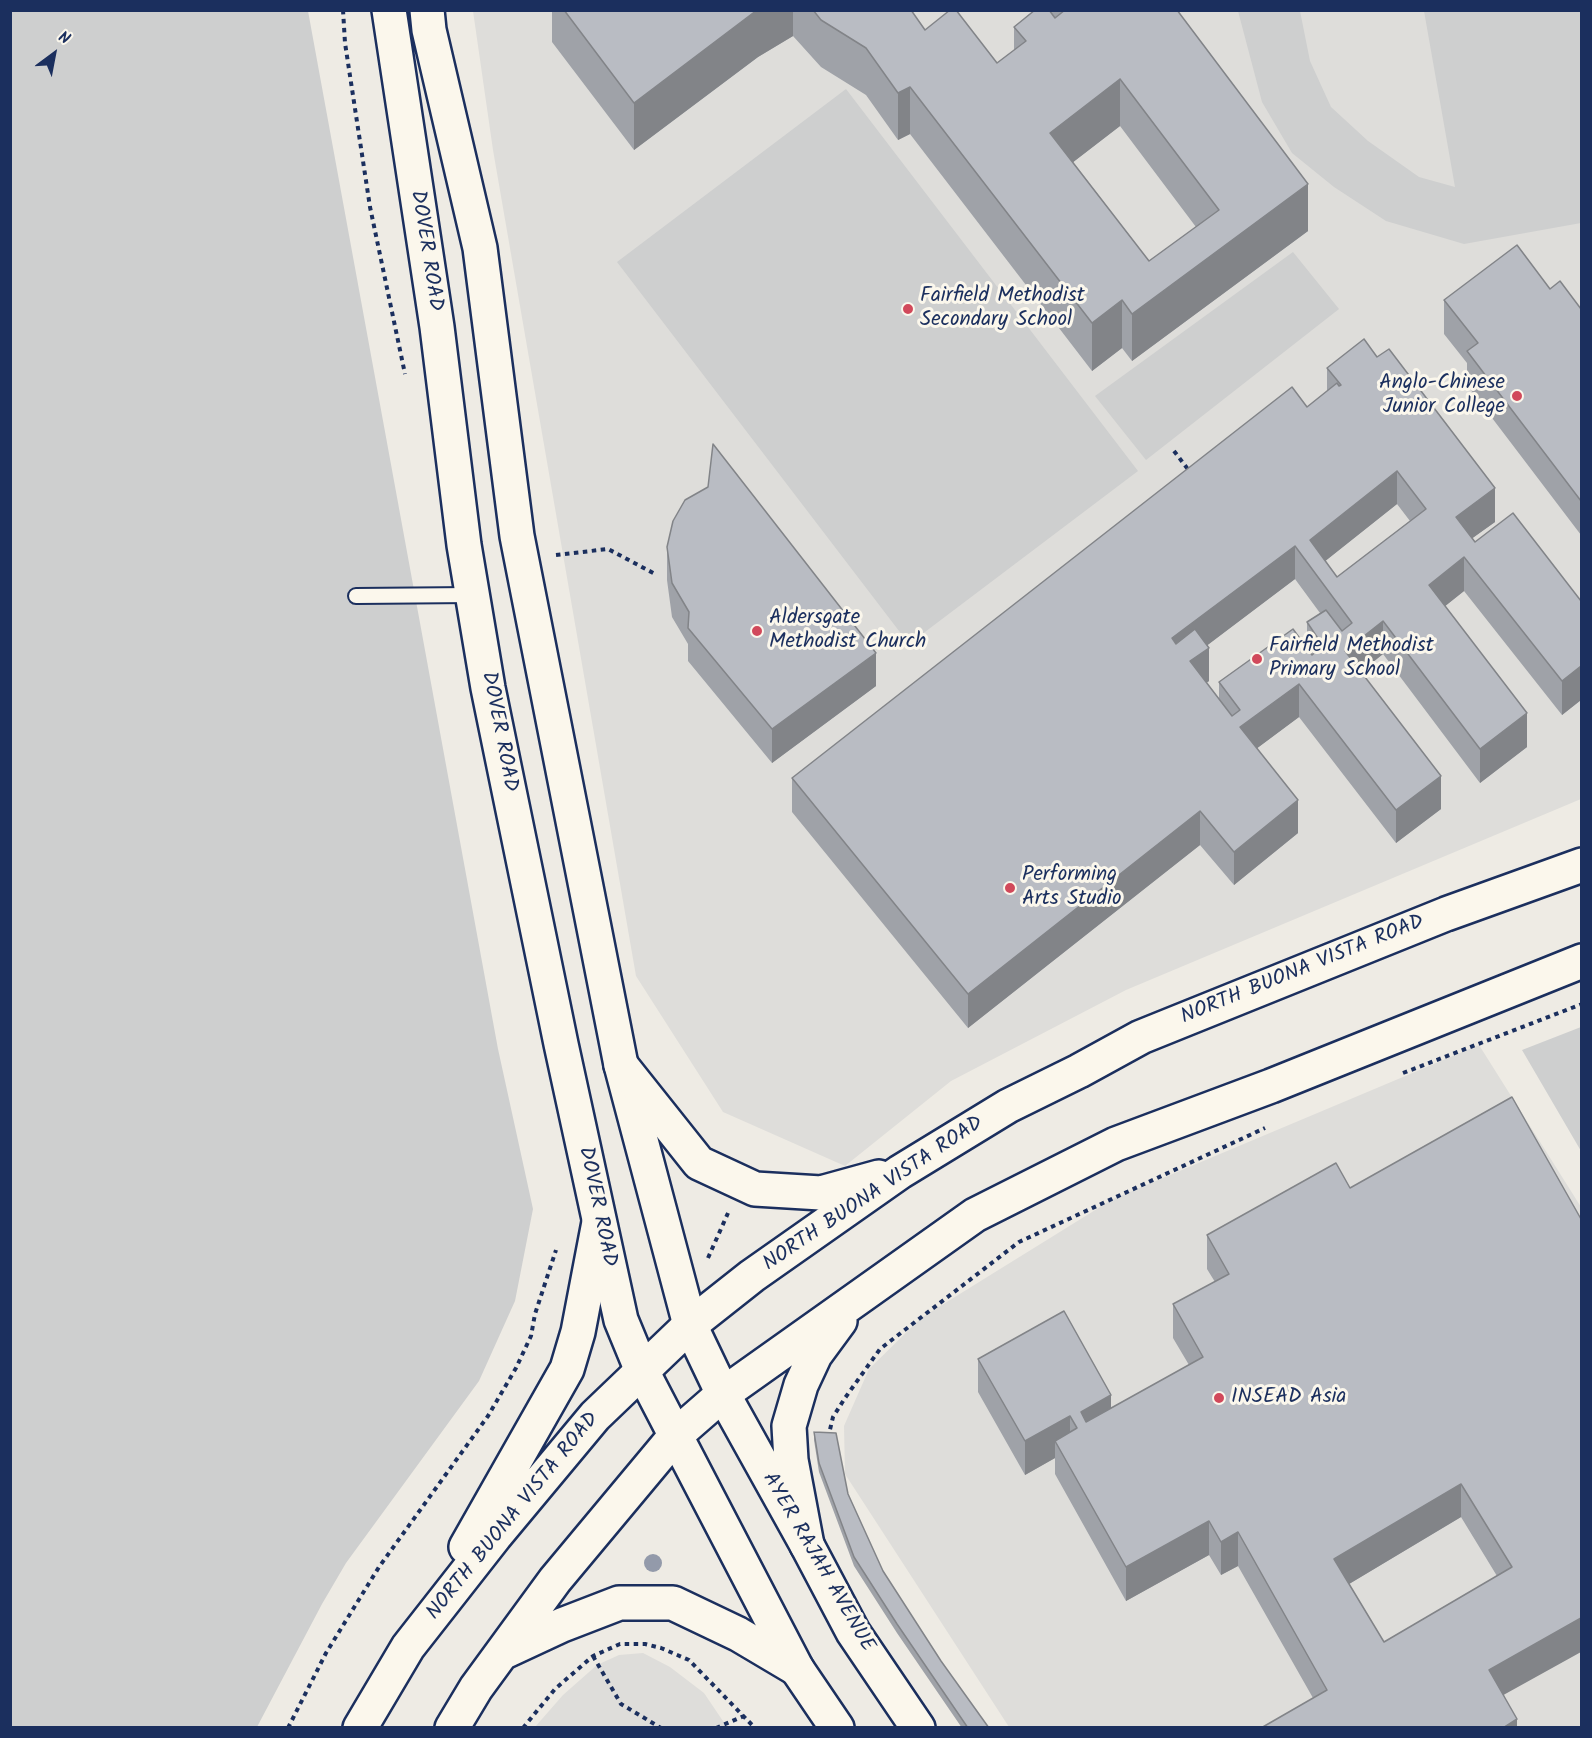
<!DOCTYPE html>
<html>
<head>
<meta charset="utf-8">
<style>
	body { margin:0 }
	#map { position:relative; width:1592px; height:1738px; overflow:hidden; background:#eeebe4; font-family:Kalam,sans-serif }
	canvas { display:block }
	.frame { position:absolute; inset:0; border:12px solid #1b2f5e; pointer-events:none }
	.north { position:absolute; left:24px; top:24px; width:60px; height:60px; -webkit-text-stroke:4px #fbf7ec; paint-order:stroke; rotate:32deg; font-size:16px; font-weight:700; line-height:24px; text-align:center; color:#1b2f5e }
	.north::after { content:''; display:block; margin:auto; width:21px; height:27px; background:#1b2f5e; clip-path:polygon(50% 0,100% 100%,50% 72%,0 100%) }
</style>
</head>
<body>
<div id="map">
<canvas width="1592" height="1738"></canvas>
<div class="frame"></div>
<div class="north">N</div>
</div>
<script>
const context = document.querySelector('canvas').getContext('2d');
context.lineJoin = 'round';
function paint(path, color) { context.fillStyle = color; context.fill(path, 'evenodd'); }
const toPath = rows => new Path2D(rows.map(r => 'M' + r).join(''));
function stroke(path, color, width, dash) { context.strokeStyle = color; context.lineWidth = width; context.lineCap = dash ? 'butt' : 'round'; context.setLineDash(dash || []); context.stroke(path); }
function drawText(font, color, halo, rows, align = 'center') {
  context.font = font + ' Kalam,sans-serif'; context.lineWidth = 6; context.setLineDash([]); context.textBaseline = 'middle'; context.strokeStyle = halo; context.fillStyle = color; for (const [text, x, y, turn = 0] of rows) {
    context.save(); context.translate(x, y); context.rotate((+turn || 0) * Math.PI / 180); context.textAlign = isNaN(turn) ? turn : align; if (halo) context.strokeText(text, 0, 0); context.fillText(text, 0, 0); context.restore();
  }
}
paint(toPath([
	[473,11,1581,11,1581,799,1126,990,951,1081,845,1166,723,1112,636,976,493,150],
	[1479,1045,1581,1207,1581,1727,1009,1727,845,1474,844,1426,869,1369,921,1318,1113,1199],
	[643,1653,670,1667,704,1693,727,1727,535,1727,563,1695,597,1665,619,1655]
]), '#deddda');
paint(toPath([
	[11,11,308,11,498,1049,533,1209,515,1301,479,1381,346,1563,322,1604,257,1727,11,1728],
	[1238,11,1300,11,1310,61,1331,107,1368,141,1419,177,1455,187,1424,11,1581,11,1581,223,1464,244,1386,221,1334,187,1292,153,1262,102],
	[846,89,1138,471,909,644,617,262],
	[1293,252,1339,309,1146,460,1095,396],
	[1581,1027,1581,1151,1522,1050]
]), '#cecfcf');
const lane = toPath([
	[356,596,472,595]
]);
const secondary = toPath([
	[389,10,437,327,464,545,488,688,561,1044,621,1320,642,1371,797,1669,837,1728],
	[427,10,429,30,480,248,517,536,621,1065,690,1325,723,1394,807,1545,853,1632,918,1728]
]);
const primary = toPath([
	[621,1065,699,1163,755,1189,821,1193,879,1177],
	[807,1545,791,1460,789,1426,801,1385,815,1355,840,1321],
	[466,1547,567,1369,578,1332,599,1222],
	[504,1652,562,1625,619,1603,673,1603,738,1634,797,1669],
	[360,1728,408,1647,495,1536,595,1416,690,1325,752,1276,900,1172,1008,1106,1079,1071,1141,1037,1446,914,1582,865],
	[452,1728,476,1688,555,1580,676,1435,723,1394,975,1215,1116,1144,1271,1086,1582,961]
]);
stroke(lane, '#1b2f5e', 18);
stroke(secondary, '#1b2f5e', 38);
stroke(primary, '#1b2f5e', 38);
stroke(toPath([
	[343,10,345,43,370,207,405,374],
	[1174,451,1190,472],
	[556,555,608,549,657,575],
	[1403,1073,1582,1004],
	[708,1258,728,1213],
	[828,1438,833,1417,845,1398,880,1349,1019,1242,1265,1128],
	[593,1656,621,1704,661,1728],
	[288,1728,326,1653,379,1567,488,1416,516,1368,531,1336,535,1314,556,1250],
	[523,1728,555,1689,593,1656,620,1644,645,1644,661,1648,689,1660,755,1728],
	[716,1728,744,1716]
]), '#1b2f5e', 4, [4.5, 4.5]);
stroke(lane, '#fbf7ec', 14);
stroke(secondary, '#fbf7ec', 33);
stroke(primary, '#fbf7ec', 33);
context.fillStyle = '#939aaa';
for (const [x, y] of [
	[653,1563]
]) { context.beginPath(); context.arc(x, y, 9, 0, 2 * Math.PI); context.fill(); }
paint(toPath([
	[552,10,911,10,925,30,997,63,1014,50,1014,27,1033,11,1033,10,1177,10,1308,231,1132,361,1122,348,1092,371,910,134,898,140,866,95,821,67,793,36,758,57,634,150,552,42],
	[1120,126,1196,227,1149,261,1073,162],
	[1550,289,1581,309,1581,535,1467,385,1467,363,1444,334,1444,300],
	[1327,368,1495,522,1472,538,1475,542,1581,601,1581,700,1562,715,1464,591,1445,606,1527,747,1480,783,1383,654,1361,672,1441,809,1396,843,1299,717,1257,748,1298,833,1234,885,1200,845,968,1028,792,812,792,778,1307,407,1327,391],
	[1397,504,1410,521,1337,577,1325,561],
	[1295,579,1320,613,1307,622,1307,649,1219,682,1219,700,1206,683,1209,681,1207,645],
	[667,547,876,686,772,763,688,661,688,644,672,617,667,580],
	[1350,1188,1581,1219,1504,1695,1517,1728,1313,1698,1238,1566,1221,1575,1209,1555,1126,1601,1055,1474,1055,1458,1025,1475,978,1392,978,1359,1111,1408,1189,1365,1173,1338,1173,1304,1215,1282,1207,1269,1207,1235],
	[1461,1517,1497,1576,1384,1642,1349,1584],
	[814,1432,848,1494,883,1571,941,1661,989,1728,962,1728,897,1633,854,1566,819,1472,814,1440]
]), '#9fa2a8');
paint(toPath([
	[757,10,793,10,793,36,758,57,634,150,634,103],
	[1120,79,1120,126,1050,180,1050,133],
	[910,87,910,134,898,140,898,93],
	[1308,184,1308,231,1132,361,1132,314],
	[1122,300,1122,348,1092,371,1092,323],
	[1397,471,1397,504,1314,570,1310,540],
	[1495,488,1495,522,1456,550,1456,517],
	[1295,546,1295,579,1172,672,1172,638],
	[1464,557,1464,591,1429,619,1429,585],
	[1383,621,1383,654,1345,684,1345,651],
	[1209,648,1209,681,1190,695,1190,661],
	[876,653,876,686,772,763,772,729],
	[1581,666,1581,700,1562,715,1562,681],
	[1299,684,1299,717,1240,761,1240,727],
	[1527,713,1527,747,1480,783,1480,749],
	[1441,776,1441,809,1396,843,1396,810],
	[1298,800,1298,833,1234,885,1234,852],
	[1200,811,1200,845,968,1028,968,994],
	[1111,1395,1111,1428,1081,1445,1081,1412],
	[1070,1416,1070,1449,1055,1441,1055,1458,1025,1475,1025,1441],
	[1461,1484,1461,1517,1334,1593,1334,1559],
	[1209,1521,1209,1555,1126,1601,1126,1567],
	[1238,1532,1238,1566,1221,1575,1221,1542],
	[1581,1618,1581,1652,1489,1703,1489,1670],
	[1517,1719,1517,1728,1503,1728]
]), '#828488');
const building = toPath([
	[564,10,757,10,634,103,564,10],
	[813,10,911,10,925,30,950,10,956,10,997,63,1026,41,1014,27,1035,10,1049,10,1055,18,1065,10,1177,10,1308,184,1132,314,1122,300,1092,323,910,87,898,93,866,48,821,20,813,10],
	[1120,79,1219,210,1149,261,1050,133,1120,79],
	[1517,245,1550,289,1560,281,1581,309,1581,501,1467,351,1478,343,1444,300,1517,245],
	[1364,339,1377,357,1389,349,1495,488,1456,517,1475,542,1513,513,1581,601,1581,666,1562,681,1464,557,1429,585,1527,713,1480,749,1383,621,1345,651,1441,776,1396,810,1299,684,1240,727,1298,800,1234,852,1200,811,968,994,792,778,1292,387,1307,407,1337,383,1339,386,1341,385,1327,368,1364,339],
	[1397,471,1426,509,1337,577,1310,540,1397,471],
	[1295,546,1352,623,1342,631,1326,610,1307,622,1323,646,1312,655,1293,629,1219,682,1240,710,1232,716,1190,661,1209,648,1195,629,1176,644,1172,638,1295,546],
	[713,444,876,653,772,729,688,628,689,612,672,583,667,547,673,521,685,500,708,487,713,444],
	[1512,1097,1581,1219,1581,1618,1489,1670,1517,1719,1503,1728,1261,1728,1327,1690,1238,1532,1221,1542,1209,1521,1126,1567,1055,1441,1077,1428,1070,1416,1025,1441,978,1359,1064,1311,1111,1395,1081,1412,1086,1422,1203,1357,1173,1304,1229,1274,1207,1235,1336,1163,1350,1188,1512,1097],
	[1461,1484,1512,1567,1384,1642,1334,1559,1461,1484],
	[814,1432,836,1433,848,1494,883,1571,941,1661,989,1728,968,1728,897,1624,854,1557,819,1463,814,1432]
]);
paint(building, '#b9bcc3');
stroke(building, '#828488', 1.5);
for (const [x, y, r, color] of [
	[908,309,6,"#d1495b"],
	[1517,396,6,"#d1495b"],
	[757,631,6,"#d1495b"],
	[1257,659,6,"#d1495b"],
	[1010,888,6,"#d1495b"],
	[1219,1398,6,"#d1495b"]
]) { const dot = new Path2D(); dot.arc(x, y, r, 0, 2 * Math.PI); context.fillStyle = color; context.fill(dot); stroke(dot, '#fbf7ec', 2); }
drawText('21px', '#1b2f5e', '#fbf7ec', [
	["DOVER ROAD",425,251,81],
	["DOVER ROAD",498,732,79],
	["NORTH BUONA VISTA ROAD",1303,971,-22],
	["NORTH BUONA VISTA ROAD",874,1195,-34],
	["DOVER ROAD",596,1207,78],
	["NORTH BUONA VISTA ROAD",514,1517,-51],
	["AYER RAJAH AVENUE",817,1563,60]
]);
drawText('21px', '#1b2f5e', '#fbf7ec', [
	["Fairfield Methodist",920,297],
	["Secondary School",920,321],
	["Anglo-Chinese",1505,384,"right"],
	["Junior College",1505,408,"right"],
	["Aldersgate",769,619],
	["Methodist Church",769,643],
	["Fairfield Methodist",1269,647],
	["Primary School",1269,671],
	["Performing",1022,876],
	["Arts Studio",1022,900],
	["INSEAD Asia",1231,1398]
], 'left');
</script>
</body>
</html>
